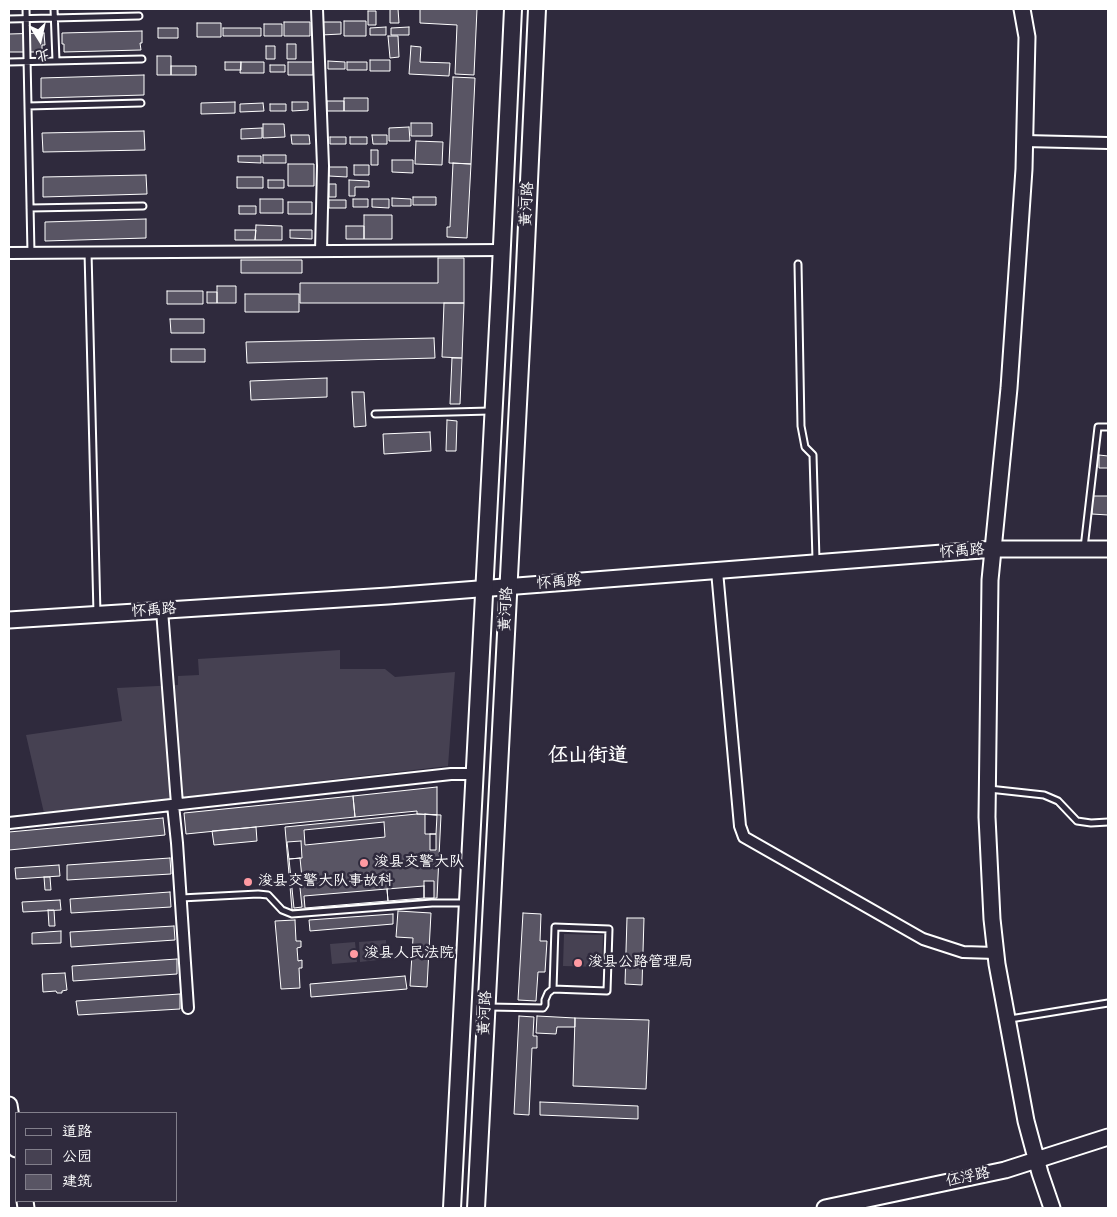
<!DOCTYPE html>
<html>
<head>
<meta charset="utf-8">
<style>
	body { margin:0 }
	#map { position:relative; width:1117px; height:1217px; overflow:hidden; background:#2f2a3d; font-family:"Architects Daughter","LXGW WenKai TC",sans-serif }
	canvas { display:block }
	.frame { position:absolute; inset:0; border:10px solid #fff; pointer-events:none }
	.legend { position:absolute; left:15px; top:1112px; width:162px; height:90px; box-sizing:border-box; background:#2f2a3d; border:1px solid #827f8b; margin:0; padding:6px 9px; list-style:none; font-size:15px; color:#fff }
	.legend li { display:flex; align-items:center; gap:10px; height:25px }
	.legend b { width:25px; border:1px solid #827f8b }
	.north { position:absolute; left:15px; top:15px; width:50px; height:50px; -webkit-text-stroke:4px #2f2a3d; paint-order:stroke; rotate:170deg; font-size:14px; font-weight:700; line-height:20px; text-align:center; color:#fff }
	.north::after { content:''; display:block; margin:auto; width:18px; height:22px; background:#fff; clip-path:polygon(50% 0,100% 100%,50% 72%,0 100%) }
</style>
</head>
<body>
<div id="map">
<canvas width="1117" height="1217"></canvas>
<div class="frame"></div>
<ul class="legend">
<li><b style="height:6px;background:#2f2a3d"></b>道路</li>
<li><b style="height:14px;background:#464152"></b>公园</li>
<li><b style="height:14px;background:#595564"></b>建筑</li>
</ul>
<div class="north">北</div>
</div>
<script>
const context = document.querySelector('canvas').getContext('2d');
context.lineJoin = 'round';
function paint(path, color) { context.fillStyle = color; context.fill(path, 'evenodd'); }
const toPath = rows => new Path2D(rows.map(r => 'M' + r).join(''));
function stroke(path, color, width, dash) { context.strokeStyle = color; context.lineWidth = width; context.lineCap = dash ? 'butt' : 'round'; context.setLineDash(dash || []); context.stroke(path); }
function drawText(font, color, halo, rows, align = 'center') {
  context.font = font + ' "Architects Daughter","LXGW WenKai TC",sans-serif'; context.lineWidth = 5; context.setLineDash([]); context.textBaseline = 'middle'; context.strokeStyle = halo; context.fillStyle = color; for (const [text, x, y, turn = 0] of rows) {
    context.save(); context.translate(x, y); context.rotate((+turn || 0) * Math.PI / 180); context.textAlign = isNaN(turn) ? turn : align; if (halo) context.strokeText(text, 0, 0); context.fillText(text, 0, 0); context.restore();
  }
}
paint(toPath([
	[340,650,340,669,385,669,395,677,455,672,448,766,44,813,26,735,122,721,117,688,178,685,178,676,199,675,198,659],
	[564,934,603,935,602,967,563,966],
	[386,940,387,959,360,962,359,942],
	[355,942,357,962,332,964,330,944]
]), '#464152');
const building = toPath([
	[390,9,398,9,399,23,390,23,390,9],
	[420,9,477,9,474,75,455,74,457,25,420,23,420,9],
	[368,11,376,11,376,25,368,25,368,11],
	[344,21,366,21,366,36,344,36,344,21],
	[284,22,310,22,310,36,284,36,284,22],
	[320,22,341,22,341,34,321,35,320,22],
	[197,23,221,23,221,37,197,37,197,23],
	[264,24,282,24,282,36,264,36,264,24],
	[386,27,386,35,370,35,370,28,386,27],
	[409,27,409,35,391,35,391,28,409,27],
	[158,28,178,28,178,38,158,38,158,28],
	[223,28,261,28,261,36,223,36,223,28],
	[142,31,142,43,140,43,141,50,64,52,64,44,62,44,62,33,142,31],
	[44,33,45,45,42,45,42,52,9,52,9,34,44,33],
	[388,36,398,36,399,57,390,58,388,36],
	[287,44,296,44,296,59,287,59,287,44],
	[266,46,275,46,275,59,266,59,266,46],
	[411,46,421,47,420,62,450,63,449,76,409,74,411,46],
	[157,56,171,56,171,75,157,75,157,56],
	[370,60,390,60,390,71,370,71,370,60],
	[328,61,345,62,345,69,328,69,328,61],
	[225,62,241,62,241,70,225,70,225,62],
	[241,62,264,62,264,73,240,73,241,62],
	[288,62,313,62,313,75,288,75,288,62],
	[347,62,367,62,367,70,347,70,347,62],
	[270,65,285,65,285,72,270,72,270,65],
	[171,66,196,66,196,75,171,75,171,66],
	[144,75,144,95,41,98,41,78,144,75],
	[453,77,475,78,471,164,449,163,453,77],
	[344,98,368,98,368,111,344,111,344,98],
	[327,101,344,101,344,111,327,111,327,101],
	[235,102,235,113,201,114,201,103,235,102],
	[292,102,308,102,308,110,292,111,292,102],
	[263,103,264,111,240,112,240,104,263,103],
	[270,104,286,104,286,111,270,111,270,104],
	[411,123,432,123,432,136,411,136,411,123],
	[263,124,284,124,285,137,263,138,263,124],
	[409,127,410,141,389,141,389,128,409,127],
	[262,128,262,138,241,139,241,129,262,128],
	[144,131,145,150,43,152,42,133,144,131],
	[291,135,309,135,310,144,292,144,291,135],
	[372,135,387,135,387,144,373,144,372,135],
	[330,137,346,137,346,144,330,144,330,137],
	[350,137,367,137,367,144,350,144,350,137],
	[416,141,443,142,442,165,415,164,416,141],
	[371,150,378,150,378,165,371,165,371,150],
	[263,155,286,155,286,163,263,163,263,155],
	[238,156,261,156,261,163,238,162,238,156],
	[392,160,413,160,413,173,392,172,392,160],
	[453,163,471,164,467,238,447,237,447,227,450,227,453,163],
	[288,164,314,164,314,186,288,186,288,164],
	[354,165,369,165,369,175,354,175,354,165],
	[329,167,347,167,347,177,329,176,329,167],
	[146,175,147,194,43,197,43,177,146,175],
	[237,177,263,177,263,188,237,188,237,177],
	[268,180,284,180,284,188,268,188,268,180],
	[349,180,369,181,369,187,355,187,355,196,349,196,349,180],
	[329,184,336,184,336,197,329,197,329,184],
	[413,197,436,197,436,205,413,205,413,197],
	[392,198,411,199,411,206,392,206,392,198],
	[260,199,283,199,283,213,260,213,260,199],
	[353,199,368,199,368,207,353,207,353,199],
	[372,199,389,199,389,208,372,207,372,199],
	[329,200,346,200,346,208,329,208,329,200],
	[288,202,312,202,312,214,288,214,288,202],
	[239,206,256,206,256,214,239,214,239,206],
	[364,215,392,215,392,239,364,239,364,215],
	[146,219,146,238,45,241,45,222,146,219],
	[256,225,282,226,282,240,255,240,256,225],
	[346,226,364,226,364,239,346,239,346,226],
	[235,230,256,230,255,240,235,240,235,230],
	[290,230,312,230,312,239,290,238,290,230],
	[438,258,464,258,464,303,300,303,300,283,438,283,438,258],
	[241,260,302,260,302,273,241,273,241,260],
	[217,286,236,286,236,303,217,303,217,286],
	[167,291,203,291,203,304,167,304,167,291],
	[207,292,217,292,217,303,207,303,207,292],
	[245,294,299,294,299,312,245,312,245,294],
	[444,303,464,303,462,358,442,357,444,303],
	[170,319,204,319,204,333,171,333,170,319],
	[434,338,435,358,247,363,246,342,434,338],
	[171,349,205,349,205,362,171,362,171,349],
	[452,358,462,358,460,404,450,404,452,358],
	[327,378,327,397,251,400,250,381,327,378],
	[352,392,364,392,366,426,354,427,352,392],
	[447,420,457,421,456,451,446,451,447,420],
	[430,432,431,451,384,454,383,434,430,432],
	[1099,455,1108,456,1108,468,1099,468,1099,455],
	[1092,496,1108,496,1108,515,1092,514,1092,496],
	[437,787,437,815,417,814,417,811,355,817,353,796,437,787],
	[353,796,355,817,186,834,184,813,353,796],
	[417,814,441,815,437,898,292,910,285,827,417,814],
	[425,814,437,815,436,834,425,834,425,814],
	[163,818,165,835,9,850,9,832,163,818],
	[384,822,385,837,305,845,304,830,384,822],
	[256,827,257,841,214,845,212,831,256,827],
	[430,834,436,834,436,850,430,850,430,834],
	[301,841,302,858,289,859,287,842,301,841],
	[170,858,171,874,67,880,67,865,170,858],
	[300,858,302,878,291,879,289,859,300,858],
	[59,865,60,876,16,879,15,868,59,865],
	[44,877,50,877,51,890,45,890,44,877],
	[299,878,302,907,294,908,291,879,299,878],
	[424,881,434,881,434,898,424,898,424,881],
	[424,886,424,898,388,901,387,889,424,886],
	[387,889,388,901,305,908,304,896,387,889],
	[170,892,171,907,71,913,70,899,170,892],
	[60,900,61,910,23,912,22,902,60,900],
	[48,910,54,910,55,926,49,926,48,910],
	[398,911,431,913,427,987,410,986,413,938,396,937,398,911],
	[523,913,541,914,540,941,547,941,545,972,538,972,536,1001,518,1000,523,913],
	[393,914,393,924,310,931,309,920,393,914],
	[627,918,644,918,642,985,625,984,627,918],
	[295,920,296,941,301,941,301,947,297,948,298,961,302,960,302,968,299,968,300,988,281,989,275,921,295,920],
	[174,926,175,940,71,947,70,932,174,926],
	[61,931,61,943,32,944,32,933,61,931],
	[177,959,177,974,73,981,72,966,177,959],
	[65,973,67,990,62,991,62,993,57,993,56,991,43,992,42,974,65,973],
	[405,976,407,989,311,997,310,984,405,976],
	[180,994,180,1009,78,1015,76,1001,180,994],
	[519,1016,534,1017,533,1036,537,1036,537,1048,532,1048,529,1115,514,1114,519,1016],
	[537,1016,575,1018,575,1027,557,1027,556,1034,536,1033,537,1016],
	[575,1018,649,1020,646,1089,573,1086,575,1018],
	[540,1102,638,1106,638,1119,540,1115,540,1102]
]);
paint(building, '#595564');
stroke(building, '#fff', 1);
const lane = toPath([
	[26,9,31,253],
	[54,9,56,61],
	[9,19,139,16],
	[9,62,142,59],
	[28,106,141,103],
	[30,208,143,206],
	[88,252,97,614],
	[798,264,801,426,805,447,813,455,816,560],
	[375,414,490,411],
	[1084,548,1098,427,1108,427],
	[989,789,1044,795,1058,801,1077,821,1091,823,1108,822],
	[181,898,258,894,268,895,282,910,292,914,432,903,465,903],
	[555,927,609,929,607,991,553,989,555,927],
	[489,1007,543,1008,545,1005,545,1000,548,993,553,989],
	[1010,1019,1108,1003]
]);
const street = toPath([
	[317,9,323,166,321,251],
	[1025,141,1108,143],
	[9,253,502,250],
	[717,571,740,826,744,837,923,939,963,952,996,953],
	[162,610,177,804],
	[173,805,177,843,188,1008],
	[9,823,451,774,475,774]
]);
const secondary = toPath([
	[1022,9,1027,37,1024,169,1009,388,990,580,987,817,992,919,997,964,1026,1121,1040,1173,1052,1208],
	[9,620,388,596,994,549,1108,549],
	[9,1105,16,1149],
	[25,1201,26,1208],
	[825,1208,1005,1170,1108,1137]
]);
const primary = toPath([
	[452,1208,500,288,513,9],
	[476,1208,524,289,537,9]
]);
stroke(lane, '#fff', 9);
stroke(street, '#fff', 14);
stroke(secondary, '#fff', 19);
stroke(primary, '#fff', 20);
stroke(lane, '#2f2a3d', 5);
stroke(street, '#2f2a3d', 10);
stroke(secondary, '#2f2a3d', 15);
stroke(primary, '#2f2a3d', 16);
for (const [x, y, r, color] of [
	[364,863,5,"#ff9aa2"],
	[248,882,5,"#ff9aa2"],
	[354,954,5,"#ff9aa2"],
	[578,963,5,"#ff9aa2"]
]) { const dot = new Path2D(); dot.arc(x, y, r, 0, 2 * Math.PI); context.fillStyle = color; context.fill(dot); stroke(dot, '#2f2a3d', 2); }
drawText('15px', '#fff', '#2f2a3d', [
	["黄河路",528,204,-87],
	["怀禹路",962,552,-4],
	["怀禹路",559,583,-4],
	["黄河路",507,609,-87],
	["怀禹路",154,611,-4],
	["黄河路",486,1013,-87],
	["伾浮路",968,1178,-12]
]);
drawText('15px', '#fff', '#2f2a3d', [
	["浚县交警大队",374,863],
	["浚县交警大队事故科",258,882],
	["浚县人民法院",364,954],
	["浚县公路管理局",588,963]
], 'left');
drawText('bold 20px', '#fff', '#2f2a3d', [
	["伾山街道",588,757]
]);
</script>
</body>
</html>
